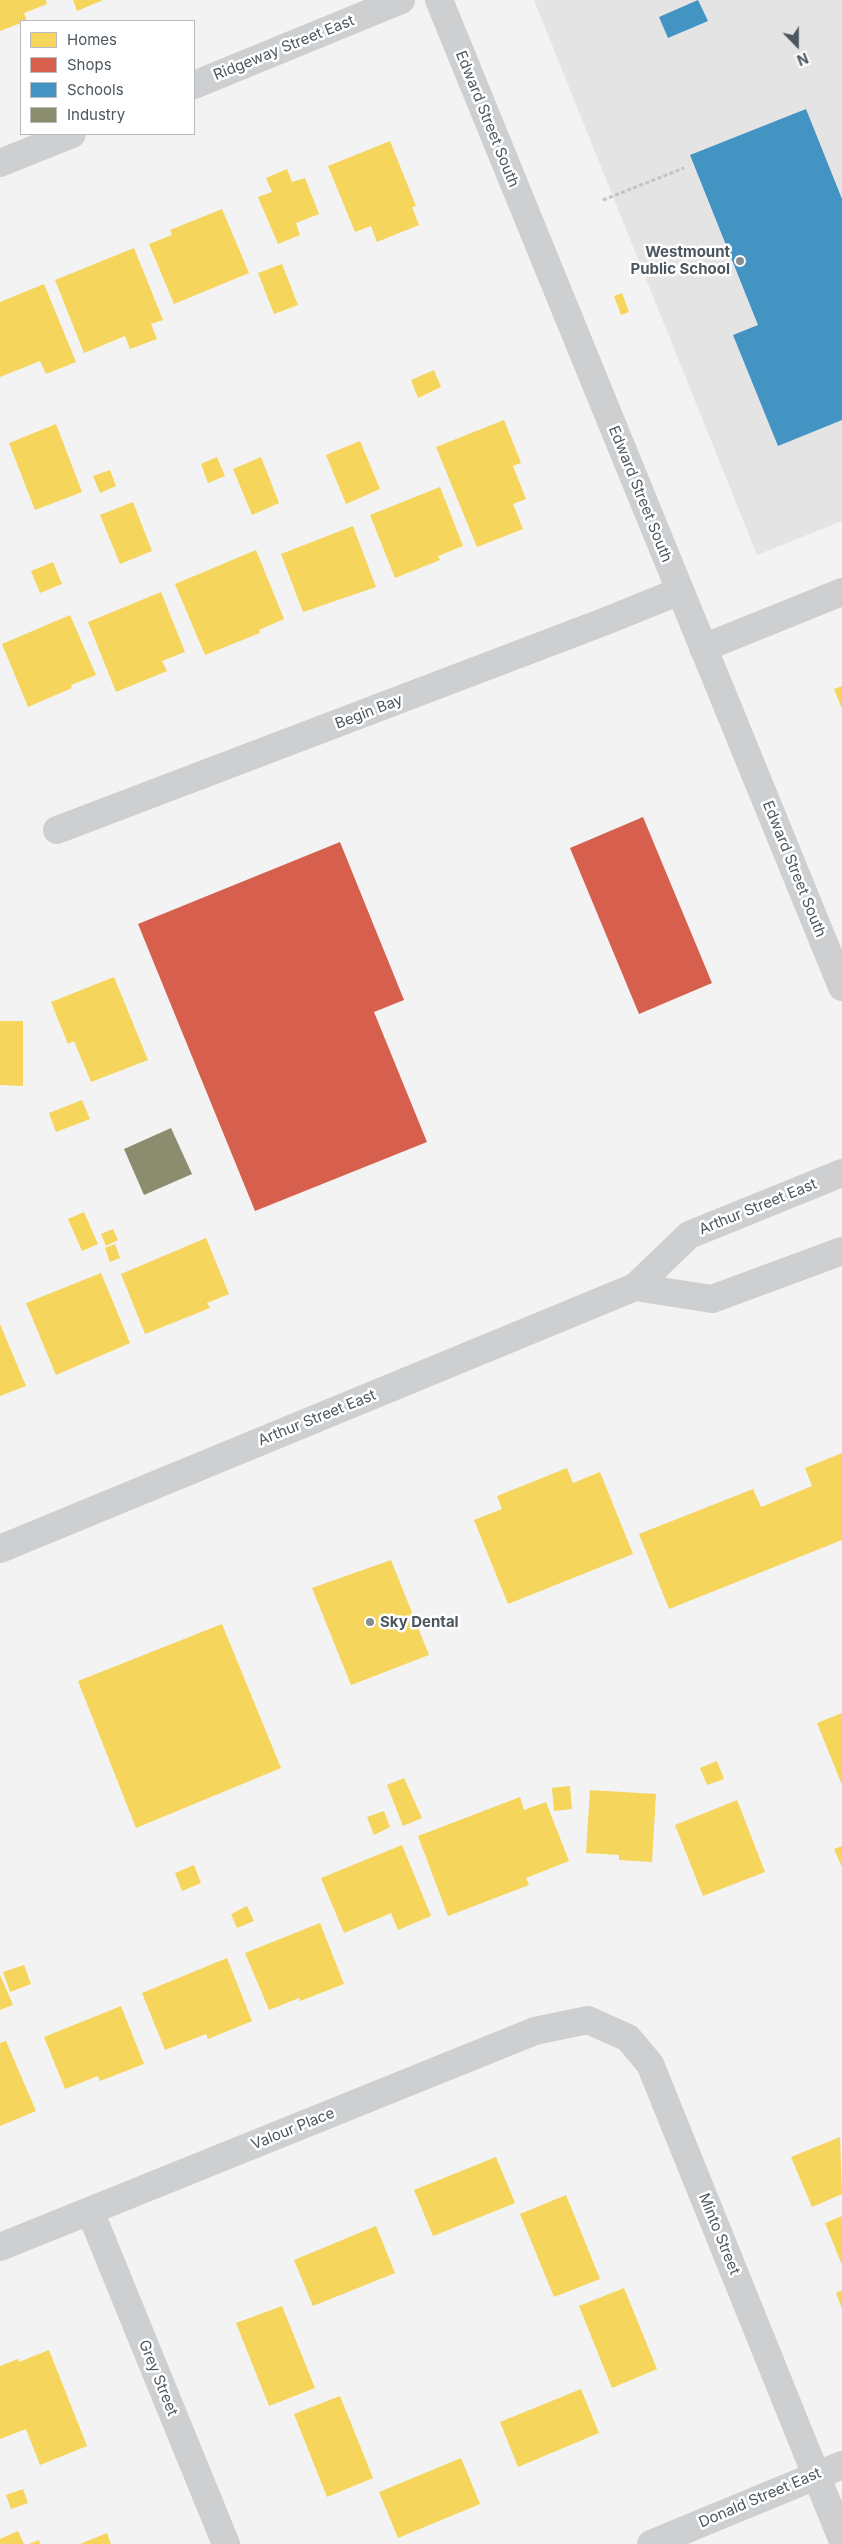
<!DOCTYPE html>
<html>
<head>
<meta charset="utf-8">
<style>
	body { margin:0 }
	#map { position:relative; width:842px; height:2544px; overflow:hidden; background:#f3f3f3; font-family:Inter,sans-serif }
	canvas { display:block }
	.legend { position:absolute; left:20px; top:20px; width:175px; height:115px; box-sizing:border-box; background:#fff; border:1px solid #b7bbbf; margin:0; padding:6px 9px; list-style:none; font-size:15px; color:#4c565e }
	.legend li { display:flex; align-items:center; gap:10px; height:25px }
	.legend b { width:25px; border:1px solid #b7bbbf }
	.north { position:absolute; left:772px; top:20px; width:50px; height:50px; -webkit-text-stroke:4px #fff; paint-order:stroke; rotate:158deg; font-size:14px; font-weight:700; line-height:20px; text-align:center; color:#4c565e }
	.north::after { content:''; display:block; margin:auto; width:18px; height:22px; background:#4c565e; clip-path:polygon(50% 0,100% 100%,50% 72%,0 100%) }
</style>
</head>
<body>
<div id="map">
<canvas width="842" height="2544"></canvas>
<ul class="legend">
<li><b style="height:14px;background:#f6d55c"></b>Homes</li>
<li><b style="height:14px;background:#d6604d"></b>Shops</li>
<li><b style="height:14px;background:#4393c3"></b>Schools</li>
<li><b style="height:14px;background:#8c8c6e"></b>Industry</li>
</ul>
<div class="north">N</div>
</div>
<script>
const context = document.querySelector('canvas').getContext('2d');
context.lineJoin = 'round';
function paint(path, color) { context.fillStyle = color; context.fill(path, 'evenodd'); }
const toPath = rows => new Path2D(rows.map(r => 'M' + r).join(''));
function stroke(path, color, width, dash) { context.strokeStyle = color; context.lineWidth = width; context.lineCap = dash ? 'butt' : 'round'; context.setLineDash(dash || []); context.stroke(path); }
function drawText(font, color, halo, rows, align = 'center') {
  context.font = font + ' Inter,sans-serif'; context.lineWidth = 5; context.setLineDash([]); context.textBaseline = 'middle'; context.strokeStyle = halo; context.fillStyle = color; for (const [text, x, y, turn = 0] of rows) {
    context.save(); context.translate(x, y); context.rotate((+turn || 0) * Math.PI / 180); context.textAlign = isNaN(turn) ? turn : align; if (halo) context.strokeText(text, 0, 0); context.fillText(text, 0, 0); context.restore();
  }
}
paint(toPath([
	[534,0,842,0,842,521,757,555]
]), '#e5e4e4');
paint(toPath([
	[0,0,46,0,47,4,24,13,27,21,21,21,21,23,0,31],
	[73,0,103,0,77,11],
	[390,141,416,206,412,207,419,225,377,242,371,226,355,232,328,166],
	[287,169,292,182,305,178,319,214,296,223,300,235,278,244,258,197,272,192,266,178],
	[222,209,249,273,174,304,149,244,172,235,170,230],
	[134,248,163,320,151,324,157,339,130,349,125,336,84,353,55,280],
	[282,264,298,305,274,314,258,273],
	[44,284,76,362,46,374,40,361,0,377,0,302],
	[622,293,629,312,621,315,614,296],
	[434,370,441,387,418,398,411,380],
	[504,420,521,463,513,466,526,499,513,504,523,529,477,547,436,447],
	[56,424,82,492,35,510,9,443],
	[360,441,380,489,346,504,326,455],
	[217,457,225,476,208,483,201,464],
	[261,457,279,503,252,515,233,469],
	[110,470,116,486,100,493,93,476],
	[440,487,463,546,438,556,440,560,395,578,370,515],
	[133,502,152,551,120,564,100,515],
	[353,526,376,587,303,612,281,554],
	[256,550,284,619,259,630,260,633,205,655,175,584],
	[53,562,62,584,40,593,31,571],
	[161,592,185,652,162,661,167,671,116,692,88,622],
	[70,615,96,675,71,685,72,688,28,707,2,644],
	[842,686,842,709,834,689],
	[114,977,148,1060,91,1082,74,1041,68,1044,51,1002],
	[0,1021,23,1021,23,1086,0,1085],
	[82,1100,90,1119,56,1132,49,1113],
	[84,1212,98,1244,82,1251,68,1219],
	[113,1229,118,1240,106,1246,101,1234],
	[206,1238,229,1294,207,1303,210,1308,145,1334,121,1274],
	[115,1244,120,1258,110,1262,105,1248],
	[101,1273,130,1343,56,1375,26,1303],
	[0,1324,26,1386,0,1396],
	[842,1453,842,1540,669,1609,639,1534,753,1489,761,1507,812,1486,805,1468],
	[567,1468,573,1483,600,1472,633,1554,508,1604,474,1520,502,1509,497,1496],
	[391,1560,429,1655,351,1685,312,1588],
	[222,1624,281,1768,136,1828,78,1681],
	[842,1713,842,1785,817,1723],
	[717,1761,724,1779,707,1785,700,1768],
	[404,1778,422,1818,403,1826,387,1785],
	[570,1786,572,1809,554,1811,552,1788],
	[590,1790,656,1794,652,1862,619,1860,619,1855,586,1853],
	[520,1797,524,1810,546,1802,569,1861,526,1878,529,1885,448,1916,418,1836],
	[737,1800,765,1872,703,1896,675,1825],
	[384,1811,390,1827,374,1835,367,1817],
	[402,1845,431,1916,398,1930,391,1913,344,1933,321,1878],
	[842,1846,842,1867,834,1849],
	[194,1865,201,1883,182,1891,175,1873],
	[247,1906,254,1921,237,1928,231,1914],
	[320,1923,344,1984,300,2001,299,1998,269,2010,245,1953],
	[227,1958,252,2021,208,2039,206,2034,165,2050,142,1993],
	[24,1965,31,1984,10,1992,3,1972],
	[0,1975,13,2005,0,2010],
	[121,2006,144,2064,100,2081,98,2076,65,2089,44,2037],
	[6,2041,36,2111,0,2126,0,2043],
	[840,2137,842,2194,812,2207,791,2157],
	[496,2157,515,2203,433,2236,414,2190],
	[566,2195,600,2279,554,2297,520,2214],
	[842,2216,842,2265,825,2223],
	[376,2226,395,2273,313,2306,294,2260],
	[624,2288,657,2369,612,2388,579,2306],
	[842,2290,842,2309,836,2293],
	[282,2306,315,2388,269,2406,236,2323],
	[49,2350,87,2446,40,2465,26,2429,0,2439,0,2366,18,2359,19,2362],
	[581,2389,599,2433,518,2467,500,2422],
	[340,2396,373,2478,327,2497,294,2414],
	[461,2458,480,2504,398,2538,379,2492],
	[23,2489,28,2503,11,2509,6,2495],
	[18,2531,24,2544,0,2544,0,2539],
	[107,2533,111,2544,80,2544],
	[39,2540,40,2544,29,2544]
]), '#f6d55c');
paint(toPath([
	[643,817,712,983,639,1014,570,848],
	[340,842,404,1000,374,1012,427,1142,255,1211,138,924]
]), '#d6604d');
paint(toPath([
	[698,0,708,21,668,38,659,17],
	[806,109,842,199,842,420,778,446,733,335,758,325,690,155]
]), '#4393c3');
paint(toPath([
	[171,1128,192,1174,144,1195,124,1149]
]), '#8c8c6e');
stroke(toPath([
	[603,200,684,168]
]), '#bcc6c3', 3, [4, 2.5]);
stroke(toPath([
	[194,85,401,0],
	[0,163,72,134],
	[703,648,842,592],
	[57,830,606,621,680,591],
	[90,2211,226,2544],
	[0,2247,535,2031,588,2020,628,2038,650,2064,842,2539],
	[651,2544,842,2465]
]), '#cdcfd1', 28);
stroke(toPath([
	[439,0,842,987],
	[635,1287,712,1299,842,1251],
	[0,1549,635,1287,689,1235,842,1173]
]), '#cdcfd1', 28);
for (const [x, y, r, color] of [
	[740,261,5,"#868d92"],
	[370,1622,5,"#868d92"]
]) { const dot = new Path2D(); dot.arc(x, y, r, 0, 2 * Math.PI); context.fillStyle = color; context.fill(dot); stroke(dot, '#fff', 2); }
drawText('15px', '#4c565e', '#fff', [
	["Ridgeway Street East",284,48,-22],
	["Edward Street South",487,119,68],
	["Edward Street South",640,494,68],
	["Begin Bay",369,712,-21],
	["Edward Street South",794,869,68],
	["Arthur Street East",758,1207,-22],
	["Arthur Street East",317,1418,-22],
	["Valour Place",293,2129,-22],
	["Minto Street",719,2234,68],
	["Grey Street",158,2378,68],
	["Donald Street East",760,2498,-23]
]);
drawText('bold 15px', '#4c565e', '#fff', [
	["Westmount",730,252],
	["Public School",730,269],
	["Sky Dental",380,1622,"left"]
], 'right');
</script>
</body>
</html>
